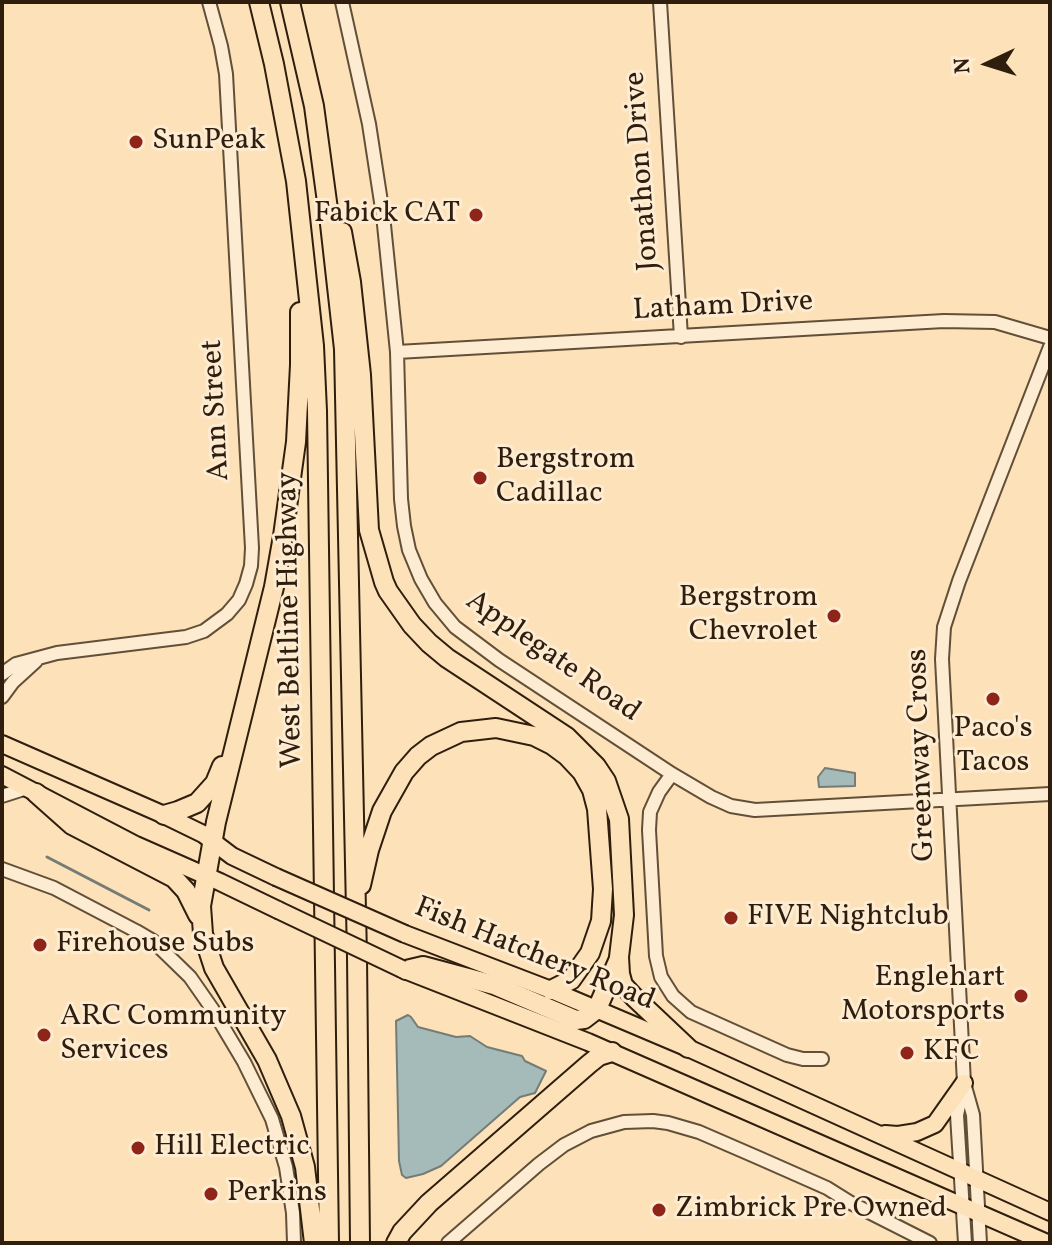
<!DOCTYPE html>
<html>
<head>
<meta charset="utf-8">
<style>
	body { margin:0 }
	#map { position:relative; width:1052px; height:1245px; overflow:hidden; background:#fce1b9; font-family:Vollkorn,serif }
	canvas { display:block }
	.frame { position:absolute; inset:0; border:4px solid #2f1e0d; pointer-events:none }
	.north { position:absolute; left:948px; top:24px; width:80px; height:80px; -webkit-text-stroke:6px #fdecd2; paint-order:stroke; rotate:266deg; font-size:22px; font-weight:700; line-height:32px; text-align:center; color:#2f1e0d }
	.north::after { content:''; display:block; margin:auto; width:28px; height:36px; background:#2f1e0d; clip-path:polygon(50% 0,100% 100%,50% 72%,0 100%) }
</style>
</head>
<body>
<div id="map">
<canvas width="1052" height="1245"></canvas>
<div class="frame"></div>
<div class="north">N</div>
</div>
<script>
const context = document.querySelector('canvas').getContext('2d');
context.lineJoin = 'round';
function paint(path, color) { context.fillStyle = color; context.fill(path, 'evenodd'); }
const toPath = rows => new Path2D(rows.map(r => 'M' + r).join(''));
function stroke(path, color, width, dash) { context.strokeStyle = color; context.lineWidth = width; context.lineCap = dash ? 'butt' : 'round'; context.setLineDash(dash || []); context.stroke(path); }
function drawText(font, color, halo, rows, align = 'center') {
  context.font = font + ' Vollkorn,serif'; context.lineWidth = 6; context.setLineDash([]); context.textBaseline = 'middle'; context.strokeStyle = halo; context.fillStyle = color; for (const [text, x, y, turn = 0] of rows) {
    context.save(); context.translate(x, y); context.rotate((+turn || 0) * Math.PI / 180); context.textAlign = isNaN(turn) ? turn : align; if (halo) context.strokeText(text, 0, 0); context.fillText(text, 0, 0); context.restore();
  }
}
const water = toPath([
	[825,768,855,773,855,786,819,787,818,777,825,768],
	[408,1015,411,1017,418,1027,456,1037,470,1036,487,1047,522,1056,525,1061,546,1071,535,1093,520,1097,441,1166,423,1174,406,1178,402,1175,399,1161,396,1021,408,1015]
]);
paint(water, '#a4bbba');
stroke(water, '#757c75', 2);
stroke(toPath([
	[47,857,149,910]
]), '#757c75', 3);
const minor = toPath([
	[342,2,369,124,383,215,397,352,401,499,404,526,409,550,421,579,435,603,455,627,499,660,672,774,711,797,731,806,755,810,1050,794],
	[660,2,681,337],
	[397,352,944,321,995,322,1050,338],
	[2,674,16,664,57,653,186,637,204,631,227,614,239,600,246,584,251,566,252,548,226,74,221,46,209,2],
	[2,697,13,682,36,661],
	[672,774,659,792,650,812,649,830,656,956,661,977,673,996,691,1012,787,1055,803,1059,822,1059],
	[2,796,27,788],
	[2,869,54,888,136,931,153,941,190,977,213,1010,244,1062,272,1119,286,1167,293,1213,294,1243],
	[963,1087,957,1115,965,1243],
	[448,1243,539,1164,564,1145,591,1131,624,1122,653,1121,668,1123,699,1132,759,1158,827,1188,851,1203,930,1243],
	[980,1243,973,1115,964,1083,942,659,944,627,959,581,1050,347]
]);
const major = toPath([
	[2,744,164,815,203,834,232,856,276,877],
	[2,775,136,845,220,882,278,910],
	[405,934,551,990,688,1048,1050,1212],
	[402,969,588,1042,1047,1243],
	[885,1134,898,1135,917,1132,935,1124,964,1083]
]);
const highway = toPath([
	[259,2,274,64,296,181,314,346,317,411,329,1243],
	[290,2,314,106,330,224,344,349,357,957,360,1243],
	[342,232,351,282,361,375,369,530,384,582,388,591,412,625,429,643,447,658,567,737,596,766,606,781,619,819,624,915,619,957,620,974,623,985,635,998,688,1048],
	[300,312,300,365,296,442,283,536,274,587,216,822,201,906,203,934,214,968,267,1060,291,1116,305,1167,314,1243],
	[36,793,72,825,174,878,186,891,198,915],
	[164,815,178,811,197,803,215,783,222,766],
	[361,885,369,850,382,811,404,772,418,756,431,746,461,732,496,728,534,736,552,745,567,756,582,772,592,790,597,809,603,889,601,921,590,953,571,980,551,990],
	[406,970,423,966,494,985,576,1020,584,1019,597,1009,618,961],
	[396,1243,402,1232,429,1203,589,1064,599,1056,612,1052]
]);
stroke(minor, '#624f38', 16);
stroke(major, '#2f1e0d', 20);
stroke(highway, '#2f1e0d', 22);
stroke(minor, '#fdecd2', 12);
stroke(major, '#fce1b9', 16);
stroke(highway, '#fce1b9', 18);
const majorBridge = toPath([
	[276,877,405,934],
	[278,910,402,969]
]);
stroke(majorBridge, '#2f1e0d', 20, []);
stroke(majorBridge, '#fce1b9', 16);
for (const [x, y, r, color] of [
	[136,142,8,"#8f2418"],
	[476,215,8,"#8f2418"],
	[480,478,8,"#8f2418"],
	[834,616,8,"#8f2418"],
	[993,699,8,"#8f2418"],
	[731,918,8,"#8f2418"],
	[40,945,8,"#8f2418"],
	[1021,996,8,"#8f2418"],
	[44,1035,8,"#8f2418"],
	[907,1053,8,"#8f2418"],
	[138,1148,8,"#8f2418"],
	[211,1194,8,"#8f2418"],
	[659,1210,8,"#8f2418"]
]) { const dot = new Path2D(); dot.arc(x, y, r, 0, 2 * Math.PI); context.fillStyle = color; context.fill(dot); stroke(dot, '#fdecd2', 3); }
drawText('30px', '#2f1e0d', '#fdecd2', [
	["SunPeak",152,142],
	["Fabick CAT",460,215,"right"],
	["Bergstrom",496,461],
	["Cadillac",496,495],
	["Bergstrom",818,599,"right"],
	["Chevrolet",818,633,"right"],
	["Paco's",993,730,"center"],
	["Tacos",993,764,"center"],
	["FIVE Nightclub",747,918],
	["Firehouse Subs",56,945],
	["Englehart",1005,979,"right"],
	["Motorsports",1005,1013,"right"],
	["ARC Community",60,1018],
	["Services",60,1052],
	["KFC",923,1053],
	["Hill Electric",154,1148],
	["Perkins",227,1194],
	["Zimbrick Pre Owned",675,1210]
], 'left');
drawText('30px', '#2f1e0d', '#fdecd2', [
	["Jonathon Drive",644,171,-94],
	["Latham Drive",723,308,-3],
	["Ann Street",218,410,-93],
	["West Beltline Highway",292,620,-91],
	["Applegate Road",552,658,35],
	["Greenway Cross",923,755,-92],
	["Fish Hatchery Road",534,956,22]
]);
</script>
</body>
</html>
